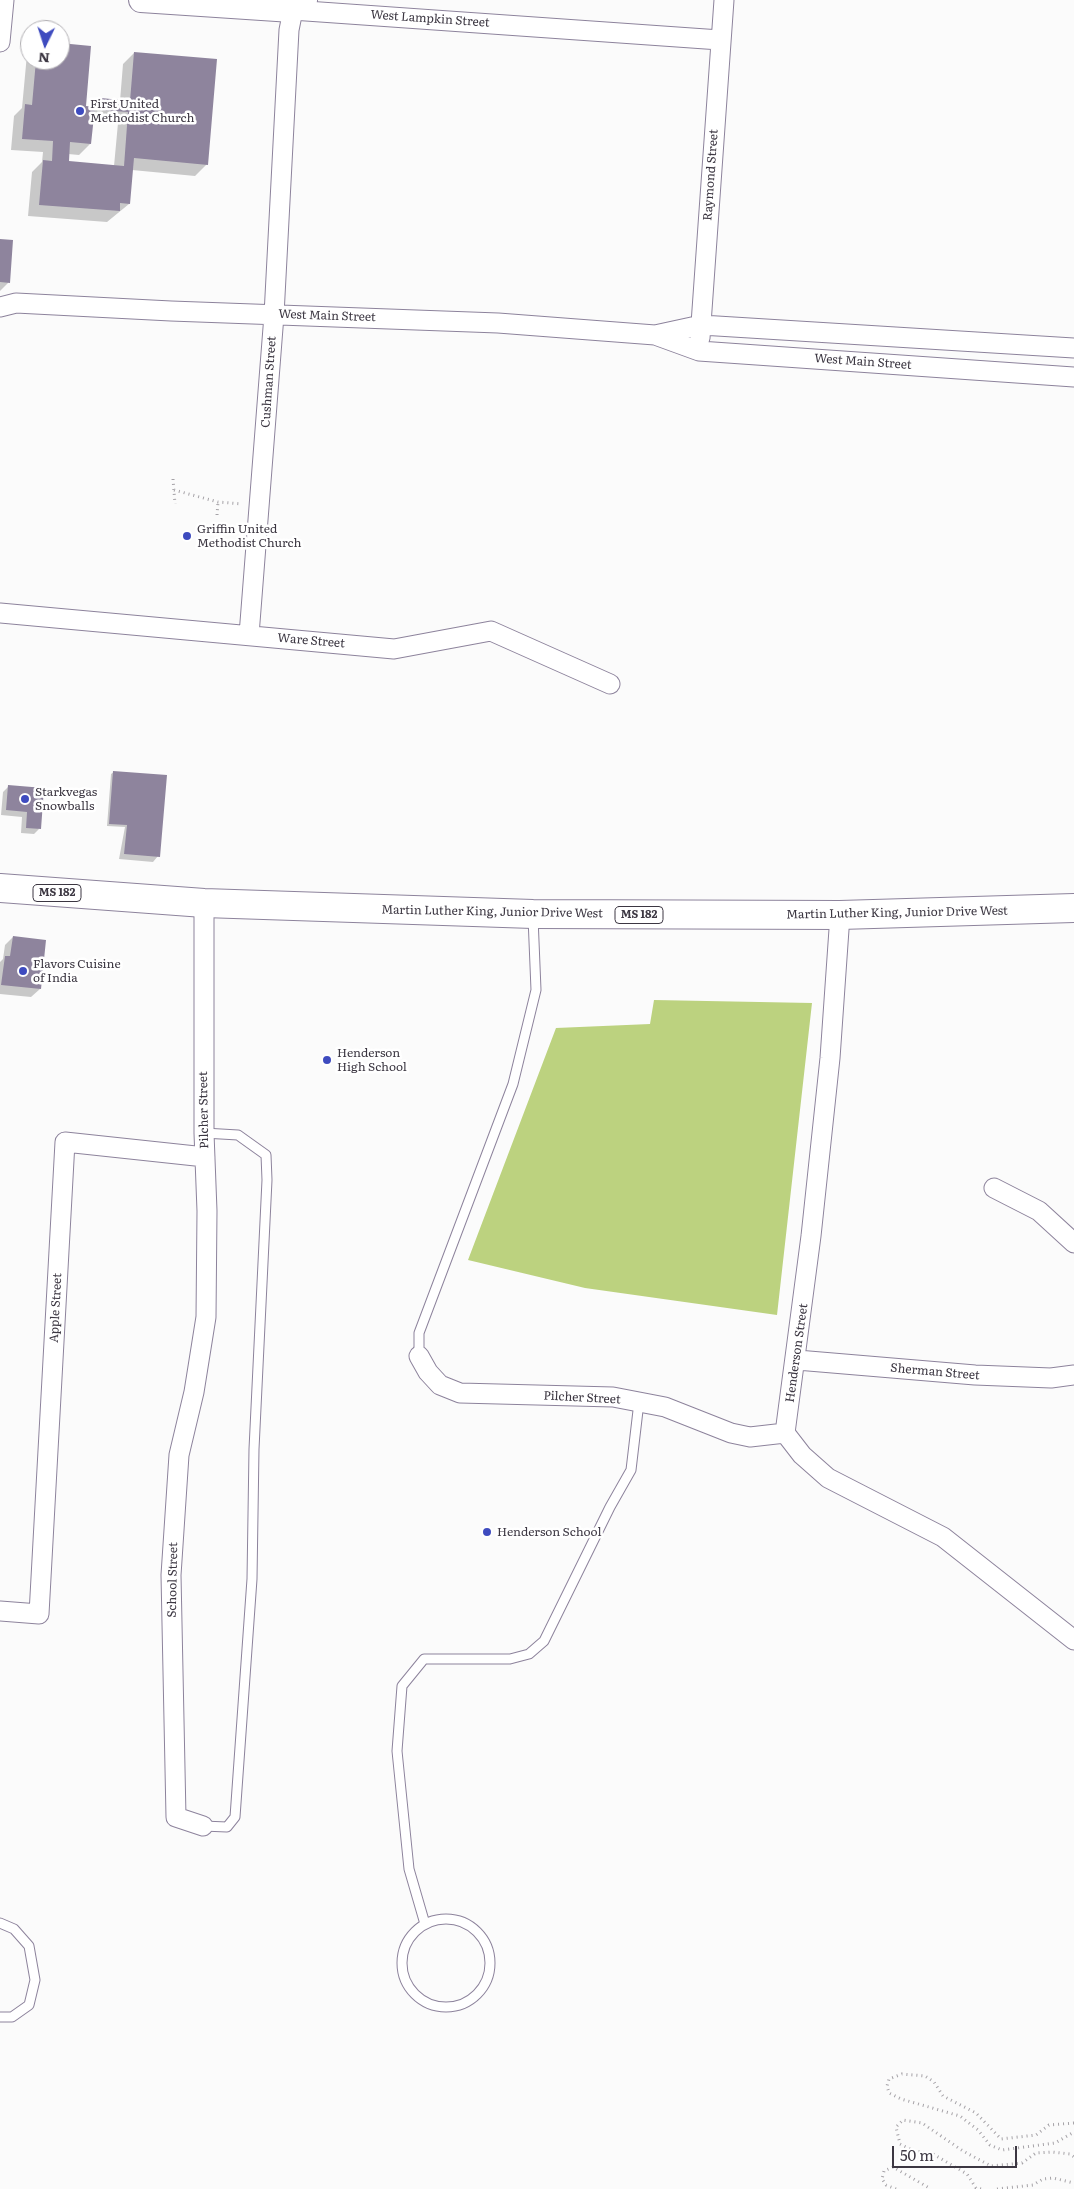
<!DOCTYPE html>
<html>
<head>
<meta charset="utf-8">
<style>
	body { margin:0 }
	#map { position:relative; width:1074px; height:2189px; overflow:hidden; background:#fbfbfb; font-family:Literata,serif }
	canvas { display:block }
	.north { position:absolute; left:20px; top:20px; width:50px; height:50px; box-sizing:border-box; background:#fff; border:1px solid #b1afb3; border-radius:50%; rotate:184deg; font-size:14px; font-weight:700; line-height:20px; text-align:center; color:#3c3742 }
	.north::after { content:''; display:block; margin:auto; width:18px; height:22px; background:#3e4bbf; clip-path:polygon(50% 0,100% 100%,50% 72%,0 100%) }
	.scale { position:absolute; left:892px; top:2146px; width:125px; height:22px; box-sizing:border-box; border:2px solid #3c3742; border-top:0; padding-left:6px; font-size:15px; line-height:18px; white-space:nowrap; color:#3c3742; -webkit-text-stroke:4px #fff; paint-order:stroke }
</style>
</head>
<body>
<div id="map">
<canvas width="1074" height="2189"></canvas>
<div class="north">N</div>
<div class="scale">50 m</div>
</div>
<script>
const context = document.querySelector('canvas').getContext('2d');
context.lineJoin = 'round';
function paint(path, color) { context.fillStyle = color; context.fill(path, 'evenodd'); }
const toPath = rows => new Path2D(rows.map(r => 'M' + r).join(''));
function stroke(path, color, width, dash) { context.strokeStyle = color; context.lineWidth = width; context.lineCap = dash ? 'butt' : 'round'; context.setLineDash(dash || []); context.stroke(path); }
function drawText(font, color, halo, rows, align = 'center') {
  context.font = font + ' Literata,serif'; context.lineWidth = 5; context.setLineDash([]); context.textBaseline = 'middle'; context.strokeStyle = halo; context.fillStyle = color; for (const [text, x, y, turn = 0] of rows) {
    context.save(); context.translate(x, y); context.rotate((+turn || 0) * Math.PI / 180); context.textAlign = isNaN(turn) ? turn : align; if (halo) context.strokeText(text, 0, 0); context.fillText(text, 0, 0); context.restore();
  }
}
paint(toPath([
	[654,1000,812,1003,777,1315,585,1288,468,1260,556,1028,650,1024]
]), '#bcd27f');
paint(toPath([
	[60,44,84,108,92,108,101,99,120,101,123,64,134,53,207,164,195,176,132,170,129,204,107,222,28,216,32,172,42,162,43,152,11,150,14,116,22,108,27,54,30,50,30,60,60,60],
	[92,121,118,123,114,166,67,162,68,154,79,155,90,144],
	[0,240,8,283,0,291],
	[114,772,158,856,153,862,119,859,125,827,107,826,111,774],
	[9,786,39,829,34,834,21,833,22,817,1,815,3,792],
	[13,937,40,989,31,997,0,994,0,962,3,959,5,945]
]), '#0003');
paint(toPath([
	[60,43,91,46,86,106,95,107,91,144,70,142,69,161,124,166,128,112,100,110,101,98,130,101,134,52,217,59,208,165,134,158,130,204,120,203,120,211,39,205,43,160,52,161,53,141,22,139,25,104,32,105,36,60,60,60],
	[0,239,13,240,10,283,0,282],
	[113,771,167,775,160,857,124,854,127,825,109,824],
	[8,785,44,788,41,829,26,828,27,812,6,810],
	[13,936,46,940,41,989,1,985,5,956,10,956]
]), '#8e849d');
const service = toPath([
	[419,1356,419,1333,513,1084,536,990,533,917],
	[203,1826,227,1827,235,1817,252,1579,254,1449,267,1180,266,1155,238,1135,204,1133],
	'402 1963a44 44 0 1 1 88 0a44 44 0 1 1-88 0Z',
	[0,1923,14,1929,29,1946,35,1980,29,2005,12,2017,0,2017],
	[425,1924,409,1869,397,1751,402,1686,424,1659,510,1659,529,1654,544,1641,610,1507,631,1470,639,1402]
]);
const minor = toPath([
	[292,10,720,40],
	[0,42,4,0],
	[0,307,16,303,171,311,498,323,655,335,699,351,1074,377],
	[655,335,701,325,1074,348],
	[700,338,724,0],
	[0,613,394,649,491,631,610,684],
	[249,635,274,315,289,30,295,0],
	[840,915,830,1058,811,1236,785,1433,802,1455,828,1478,943,1537,1074,1640],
	[994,1188,1039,1211,1074,1243],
	[419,1356,428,1372,440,1385,460,1393,613,1397,665,1407,731,1433,750,1437,785,1433],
	[797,1360,975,1375,1051,1378,1074,1375],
	[0,1611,39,1614,65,1142,205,1157],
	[203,1826,176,1817,171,1575,179,1455,194,1392,206,1317,207,1211,204,1133,204,903]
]);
const tertiary = toPath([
	[141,0,292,10,305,0]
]);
const primary = toPath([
	[0,888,204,903,533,914,840,915,1074,908]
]);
stroke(service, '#8d839c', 11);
stroke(minor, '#8d839c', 21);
stroke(tertiary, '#8d839c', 26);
stroke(primary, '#8d839c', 30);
stroke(toPath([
	[173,479,175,504],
	[174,490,218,502,242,504],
	[217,515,218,502],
	[1074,2123,1049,2125,1036,2135,1001,2139,976,2113,943,2096,934,2082,925,2076,902,2074,889,2079,887,2086,889,2093,901,2099,960,2116,978,2130,990,2145,1002,2150,1055,2143,1074,2132],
	[896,2189,886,2185,882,2179,884,2171,893,2167,931,2189],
	[981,2189,976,2188,967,2174,933,2154,914,2151,900,2144,896,2127,903,2120,922,2123,963,2151,991,2166,1022,2163,1036,2153,1052,2152,1070,2154,1074,2157],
	[997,2189,1033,2185,1043,2179,1053,2178,1074,2183]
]), '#a5a2a7', 3, [1, 4]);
stroke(service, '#fff', 9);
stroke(minor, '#fff', 19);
stroke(tertiary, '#fff', 24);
stroke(primary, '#fff', 28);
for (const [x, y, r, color] of [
	[80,111,5,"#3e4bbf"],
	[187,536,5,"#3e4bbf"],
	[25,799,5,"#3e4bbf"],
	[23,971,5,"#3e4bbf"],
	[327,1060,5,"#3e4bbf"],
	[487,1532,5,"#3e4bbf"]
]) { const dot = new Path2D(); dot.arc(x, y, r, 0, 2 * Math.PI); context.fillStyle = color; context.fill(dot); stroke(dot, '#fff', 2); }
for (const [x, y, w] of [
	[57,893,48],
	[639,915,48]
]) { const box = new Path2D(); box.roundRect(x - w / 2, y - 8.5, w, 17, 4); context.fillStyle = '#fff'; context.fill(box); stroke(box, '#3c3742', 1); }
drawText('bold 11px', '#3c3742', null, [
	["MS 182",57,893],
	["MS 182",639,915]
]);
drawText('12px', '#3c3742', '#fff', [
	["West Lampkin Street",430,19,4],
	["Raymond Street",711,175,-86],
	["West Main Street",327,316,2],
	["West Main Street",863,362,4],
	["Cushman Street",269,382,-86],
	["Ware Street",311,641,5],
	["Martin Luther King, Junior Drive West",492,912,1],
	["Martin Luther King, Junior Drive West",897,913,-1],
	["Pilcher Street",204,1110,-91],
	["Apple Street",56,1308,-87],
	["Henderson Street",797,1353,-82],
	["Sherman Street",935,1372,5],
	["Pilcher Street",582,1398,3],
	["School Street",173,1580,-89]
]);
drawText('12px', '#3c3742', '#fff', [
	["First United",90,104],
	["Methodist Church",90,118],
	["Griffin United",197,529],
	["Methodist Church",197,543],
	["Starkvegas",35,792],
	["Snowballs",35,806],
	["Flavors Cuisine",33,964],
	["of India",33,978],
	["Henderson",337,1053],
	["High School",337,1067],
	["Henderson School",497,1532]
], 'left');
</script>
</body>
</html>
